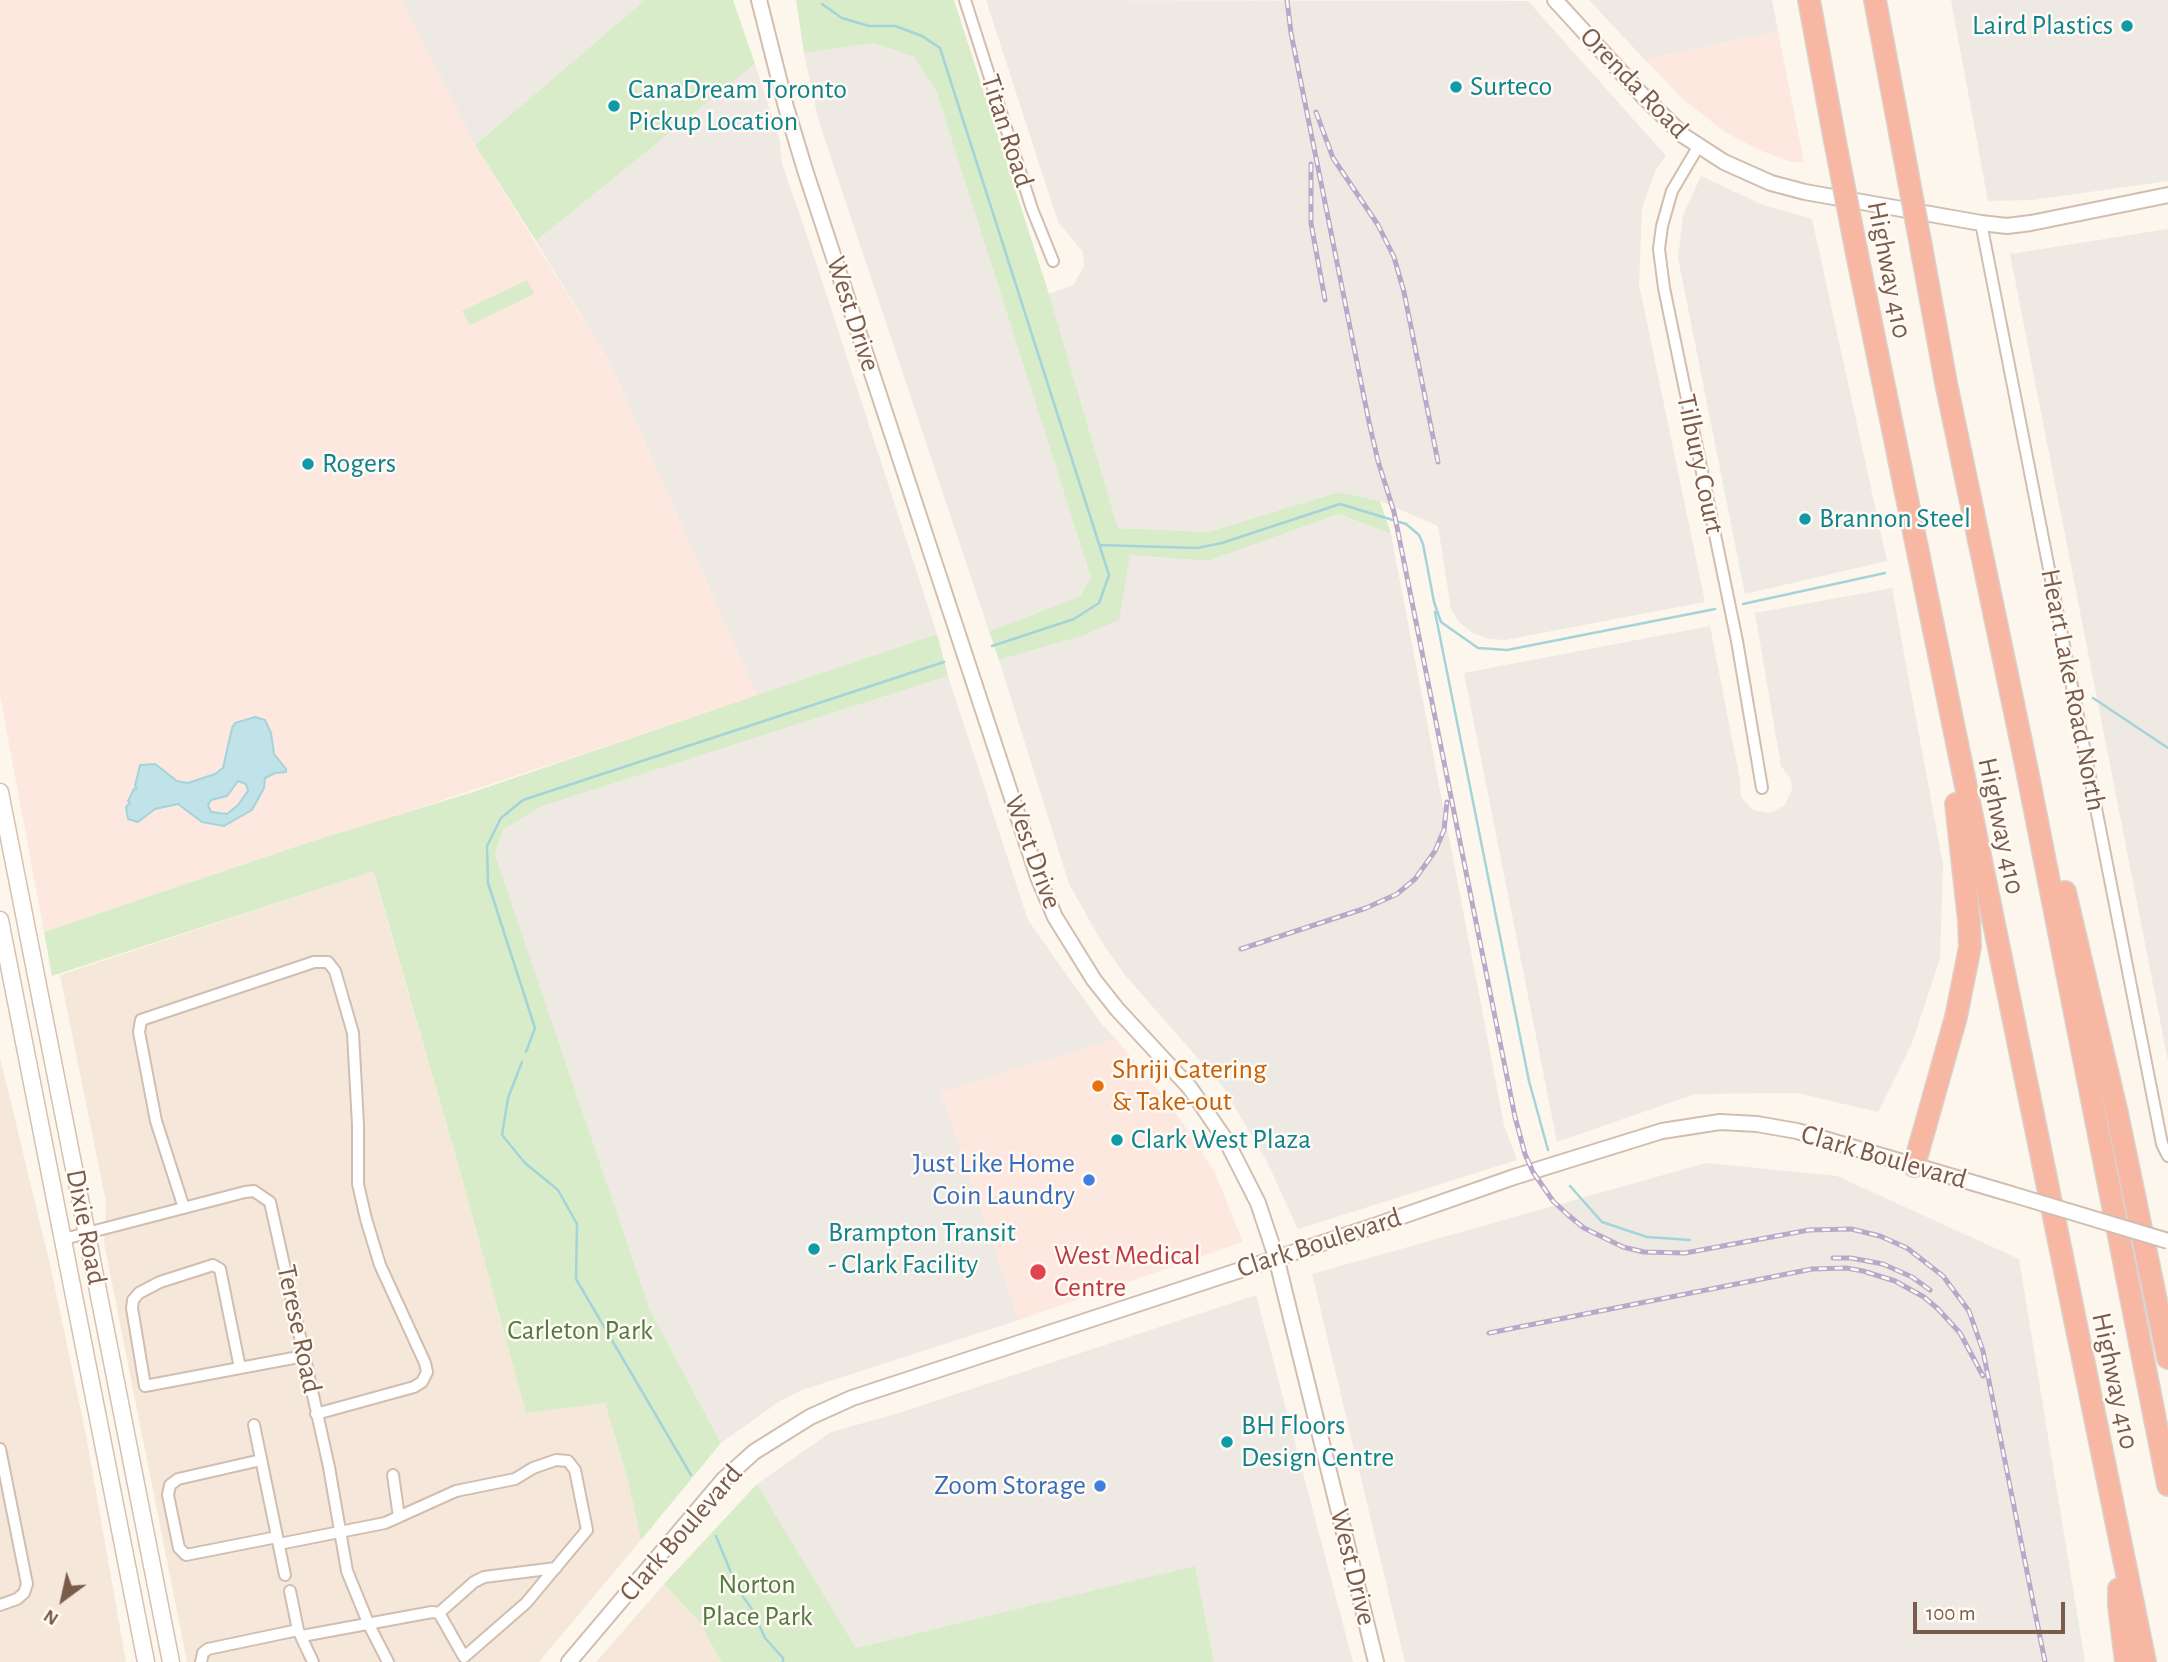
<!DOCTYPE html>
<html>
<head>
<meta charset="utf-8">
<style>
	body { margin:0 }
	#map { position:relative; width:2168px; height:1662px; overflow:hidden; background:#fdf6ec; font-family:"Alegreya Sans",sans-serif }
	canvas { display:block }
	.north { position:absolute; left:28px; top:1564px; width:70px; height:70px; -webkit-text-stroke:5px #fffaf3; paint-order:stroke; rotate:213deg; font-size:19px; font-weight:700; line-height:28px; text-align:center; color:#7a5c4d }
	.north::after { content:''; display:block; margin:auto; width:24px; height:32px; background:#7a5c4d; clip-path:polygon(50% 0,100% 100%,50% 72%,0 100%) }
	.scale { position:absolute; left:1913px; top:1602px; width:152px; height:32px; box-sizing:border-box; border:4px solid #7a5c4d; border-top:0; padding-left:9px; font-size:21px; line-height:24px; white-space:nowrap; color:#7a5c4d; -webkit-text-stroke:5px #fffaf3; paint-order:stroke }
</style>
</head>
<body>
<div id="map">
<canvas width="2168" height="1662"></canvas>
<div class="north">N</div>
<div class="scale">100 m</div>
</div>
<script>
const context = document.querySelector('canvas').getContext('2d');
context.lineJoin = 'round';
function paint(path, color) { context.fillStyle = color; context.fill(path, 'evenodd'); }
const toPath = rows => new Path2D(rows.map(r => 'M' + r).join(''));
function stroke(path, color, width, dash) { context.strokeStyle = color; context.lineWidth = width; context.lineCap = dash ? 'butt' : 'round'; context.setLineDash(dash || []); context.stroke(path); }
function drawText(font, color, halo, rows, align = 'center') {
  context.font = font + ' "Alegreya Sans",sans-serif'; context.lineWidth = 5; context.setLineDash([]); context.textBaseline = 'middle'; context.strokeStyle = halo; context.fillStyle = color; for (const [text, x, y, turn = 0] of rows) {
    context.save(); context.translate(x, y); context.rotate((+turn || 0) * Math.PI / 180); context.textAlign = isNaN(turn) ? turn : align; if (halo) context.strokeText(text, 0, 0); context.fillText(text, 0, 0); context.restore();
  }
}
paint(toPath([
	[373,871,460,1171,526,1412,605,1403,628,1481,641,1540,539,1662,187,1662,104,1243,106,1202,60,975],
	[0,1057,51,1269,86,1435,126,1662,0,1662],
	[664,1584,700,1623,721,1662,596,1662]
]), '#f5e8da');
paint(toPath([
	[0,0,402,0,475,145,610,363,757,696,44,932,0,696],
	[1778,31,1804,162,1791,162,1759,150,1725,132,1685,101,1645,60],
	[1116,1039,1173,1108,1215,1173,1243,1242,1019,1320,939,1092]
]), '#fde8e0');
paint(toPath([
	[402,0,645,0,475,145],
	[986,0,1528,1,1666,156,1655,171,1642,208,1639,284,1705,602,1505,640,1489,639,1473,633,1460,623,1451,609,1438,526,1380,501,1339,492,1208,532,1118,528,1049,294,1073,285,1084,267,1083,252,1058,222],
	[1589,0,1772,0,1778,31,1645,60],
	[1951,0,2168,0,2168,181,2033,200,1988,201],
	[874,43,914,57,936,91,1091,578,1079,597,989,631,833,164,818,118,804,53],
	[755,64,780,141,782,164,812,250,937,634,757,696,610,363,536,241],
	[1701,176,1763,205,1812,219,1887,561,1745,594,1678,258,1683,215],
	[2168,229,2168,1061,2010,254],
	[1339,514,1391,534,1504,1125,1517,1160,1298,1229,1267,1162,1223,1087,1125,975,1101,941,1069,884,999,660,1082,636,1130,555,1208,561],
	[1892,588,1943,865,1940,958,1912,1043,1878,1112,1797,1093,1695,1094,1557,1142,1464,673,1710,626,1740,780,1741,797,1753,810,1770,813,1785,805,1792,789,1791,780,1781,766,1755,613],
	[948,676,1028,920,1100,1022,1116,1039,940,1092,1019,1320,802,1390,780,1401,721,1443,650,1310,495,854,503,830,540,807],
	[1706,1163,1837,1176,2019,1259,2085,1662,1405,1662,1312,1274],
	[1256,1295,1353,1662,1214,1662,1195,1567,856,1648,757,1484,831,1432,896,1414]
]), '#efe9e4');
paint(toPath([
	[645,0,733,0,755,64,536,241,475,145],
	[796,0,954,0,1049,294,1118,528,1208,532,1339,492,1380,501,1391,534,1339,514,1208,561,1130,555,1119,620,1082,636,999,660,989,631,1079,597,1091,578,936,91,914,57,874,43,804,53],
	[527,280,534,294,470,325,462,311],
	[937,634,948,676,540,807,503,830,495,854,650,1310,721,1443,641,1540,628,1481,605,1403,526,1413,460,1171,374,873,371,872,52,976,44,932,310,842,473,792],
	[757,1484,856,1648,1195,1566,1214,1662,721,1662,700,1623,664,1584]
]), '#d8ecc9');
const water = toPath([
	[255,717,265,720,271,733,274,754,286,769,286,772,275,773,265,778,264,788,252,810,224,826,202,822,178,804,155,809,138,822,128,819,126,807,130,803,128,801,134,789,137,788,135,786,140,765,155,764,177,781,188,783,215,774,223,768,232,728,235,723,255,717],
	[238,781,246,784,248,791,238,805,227,814,211,812,208,805,211,800,227,796,238,781]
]);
paint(water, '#bfe3e8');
stroke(water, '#a5d3da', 2);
stroke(toPath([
	[822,4,842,18,869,26,895,26,922,36,940,48,1109,575,1099,603,1074,619,992,646],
	[1099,545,1197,548,1222,543,1340,504,1406,524,1419,535,1423,544,1434,602,1441,622,1478,648,1507,650,1715,609],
	[1743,604,1885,573],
	[1435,612,1529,1081,1548,1150],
	[2093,698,2168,748],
	[526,1052,535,1028,488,883,487,846,501,818,523,800,944,662],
	[522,1062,508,1098,502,1135,525,1163,558,1190,577,1224,576,1279,691,1475],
	[1570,1186,1602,1222,1647,1237,1690,1240],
	[716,1536,738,1590,752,1609,765,1638,783,1658,783,1662]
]), '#a5d3da', 2.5);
const minor = toPath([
	[965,0,1032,209,1053,261],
	[1698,147,1672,191,1662,226,1659,249,1664,288,1737,641,1762,788],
	[1981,223,2162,1144,2168,1156],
	[184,1208,156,1121,139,1032,141,1020,314,962,328,962,335,971,353,1033,358,1125,358,1184,366,1219,380,1265,425,1363,427,1372,422,1382,414,1387,316,1414],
	[64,1239,245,1192,254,1191,270,1202,329,1467,347,1571,369,1625,388,1662],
	[240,1368,145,1386,132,1308,133,1300,139,1293,160,1282,213,1265,220,1269,240,1368,304,1356],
	[254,1425,285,1575],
	[0,1449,27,1584,24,1593,17,1599,0,1605],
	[261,1460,178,1479,170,1485,168,1495,179,1548,186,1555,277,1537],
	[393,1475,399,1517],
	[279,1544,385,1523,456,1491,515,1479,533,1468,556,1460,568,1461,575,1470,587,1530,526,1603,464,1657,439,1613,432,1612,302,1636],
	[290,1591,298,1630],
	[439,1613,474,1582,484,1577,556,1568],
	[201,1662,203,1653,208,1649,298,1630,313,1662]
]);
const tertiary = toPath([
	[759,0,786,107,805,170,1038,877,1055,917,1094,980,1117,1009,1190,1088,1227,1142,1258,1203,1276,1257,1376,1662],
	[1555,0,1642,95,1684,136,1724,162,1771,183,1805,192,1981,223,2007,226,2031,223,2168,195],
	[569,1662,723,1480,754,1452,810,1417,852,1398,1377,1225,1514,1177,1662,1131,1720,1122,1757,1124,1797,1131,2011,1194]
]);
const secondary = toPath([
	[0,792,171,1662],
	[0,920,146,1662]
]);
const motorway = toPath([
	[1809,0,1834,136],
	[1875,0,1900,133],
	[1921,246,1946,383,2026,765,2168,1485],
	[1856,249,2145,1662],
	[2065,892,2117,1113,2168,1358],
	[1914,1166,1956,1017,1970,947,1969,921,1956,804],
	[2119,1589,2119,1606,2126,1662]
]);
stroke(minor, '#d1beb0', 14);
stroke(tertiary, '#d1beb0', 18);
stroke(secondary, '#d6c0b0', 19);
stroke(motorway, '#dad1cd', 24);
stroke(minor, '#fff', 10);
stroke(tertiary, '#fff', 14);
stroke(secondary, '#fff', 16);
stroke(motorway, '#f7b7a3', 21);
const rail = toPath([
	[1287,0,1291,33,1369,422,1378,461,1394,512,1515,1117,1525,1154,1533,1172,1553,1201,1568,1215,1584,1228,1623,1247,1644,1252,1685,1253,1809,1230,1851,1229,1880,1236,1907,1248,1943,1276,1969,1311,1983,1351,2045,1662],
	[1316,112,1333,158,1378,225,1394,257,1404,292,1438,462],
	[1311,164,1311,223,1325,300],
	[1241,949,1366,908,1397,894,1415,879,1435,851,1444,830,1447,802],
	[1833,1258,1851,1258,1883,1264,1912,1277,1930,1290],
	[1489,1333,1812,1269,1846,1268,1863,1271,1895,1281,1924,1297,1938,1309,1960,1333,1983,1376]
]);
stroke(rail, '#b9a8c9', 5);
stroke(rail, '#fffaf3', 2.5, [8]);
const tertiaryBridge = toPath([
	[2011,1194,2168,1241]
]);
const motorwayBridge = toPath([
	[1900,133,1921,246],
	[1834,136,1856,249]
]);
stroke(tertiaryBridge, '#d1beb0', 18, []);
stroke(motorwayBridge, '#dad1cd', 24, []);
stroke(tertiaryBridge, '#fff', 14);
stroke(motorwayBridge, '#f7b7a3', 21);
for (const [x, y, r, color] of [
	[2127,26,7,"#0f9aa8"],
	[1456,87,7,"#0f9aa8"],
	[614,106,7,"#0f9aa8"],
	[308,464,7,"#0f9aa8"],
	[1805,519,7,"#0f9aa8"],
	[1098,1086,7,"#e8710a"],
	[1117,1140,7,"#0f9aa8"],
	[1089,1180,7,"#3f7fe0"],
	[814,1249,7,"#0f9aa8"],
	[1038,1272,9,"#e0444e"],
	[1227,1442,7,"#0f9aa8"],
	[1100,1486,7,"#3f7fe0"]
]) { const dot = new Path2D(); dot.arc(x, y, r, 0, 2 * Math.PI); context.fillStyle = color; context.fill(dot); stroke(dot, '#fffaf3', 2.5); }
drawText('28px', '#0d838f', '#fffaf3', [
	["Laird Plastics",2113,26,"right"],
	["Surteco",1470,87],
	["CanaDream Toronto",628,90],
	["Pickup Location",628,122],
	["Rogers",322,464],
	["Brannon Steel",1819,519],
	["Clark West Plaza",1131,1140],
	["Brampton Transit",828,1233],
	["- Clark Facility",828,1265],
	["BH Floors",1241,1426],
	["Design Centre",1241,1458]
], 'left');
drawText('28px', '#7a5c4d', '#fffaf3', [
	["Orenda Road",1634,83,46],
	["Titan Road",1007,131,72],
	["Highway 410",1889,270,79],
	["West Drive",853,314,72],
	["Tilbury Court",1700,464,78],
	["Heart Lake Road North",2073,690,79],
	["Highway 410",2001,826,78],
	["West Drive",1033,852,70],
	["Clark Boulevard",1884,1157,16],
	["Dixie Road",86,1227,79],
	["Clark Boulevard",1319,1243,-18],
	["Terese Road",299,1329,78],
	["Highway 410",2115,1381,78],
	["Clark Boulevard",681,1533,-49],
	["West Drive",1353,1567,76]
]);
drawText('28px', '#c56008', '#fffaf3', [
	["Shriji Catering",1112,1070],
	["& Take-out",1112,1102]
], 'left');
drawText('28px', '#366cbe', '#fffaf3', [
	["Just Like Home",1075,1164],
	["Coin Laundry",1075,1196],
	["Zoom Storage",1086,1486]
], 'right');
drawText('28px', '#be3a42', '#fffaf3', [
	["West Medical",1054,1256],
	["Centre",1054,1288]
], 'left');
drawText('28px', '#537a41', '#fffaf3', [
	["Carleton Park",580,1331],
	["Norton",757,1585],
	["Place Park",757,1617]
]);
</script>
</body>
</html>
